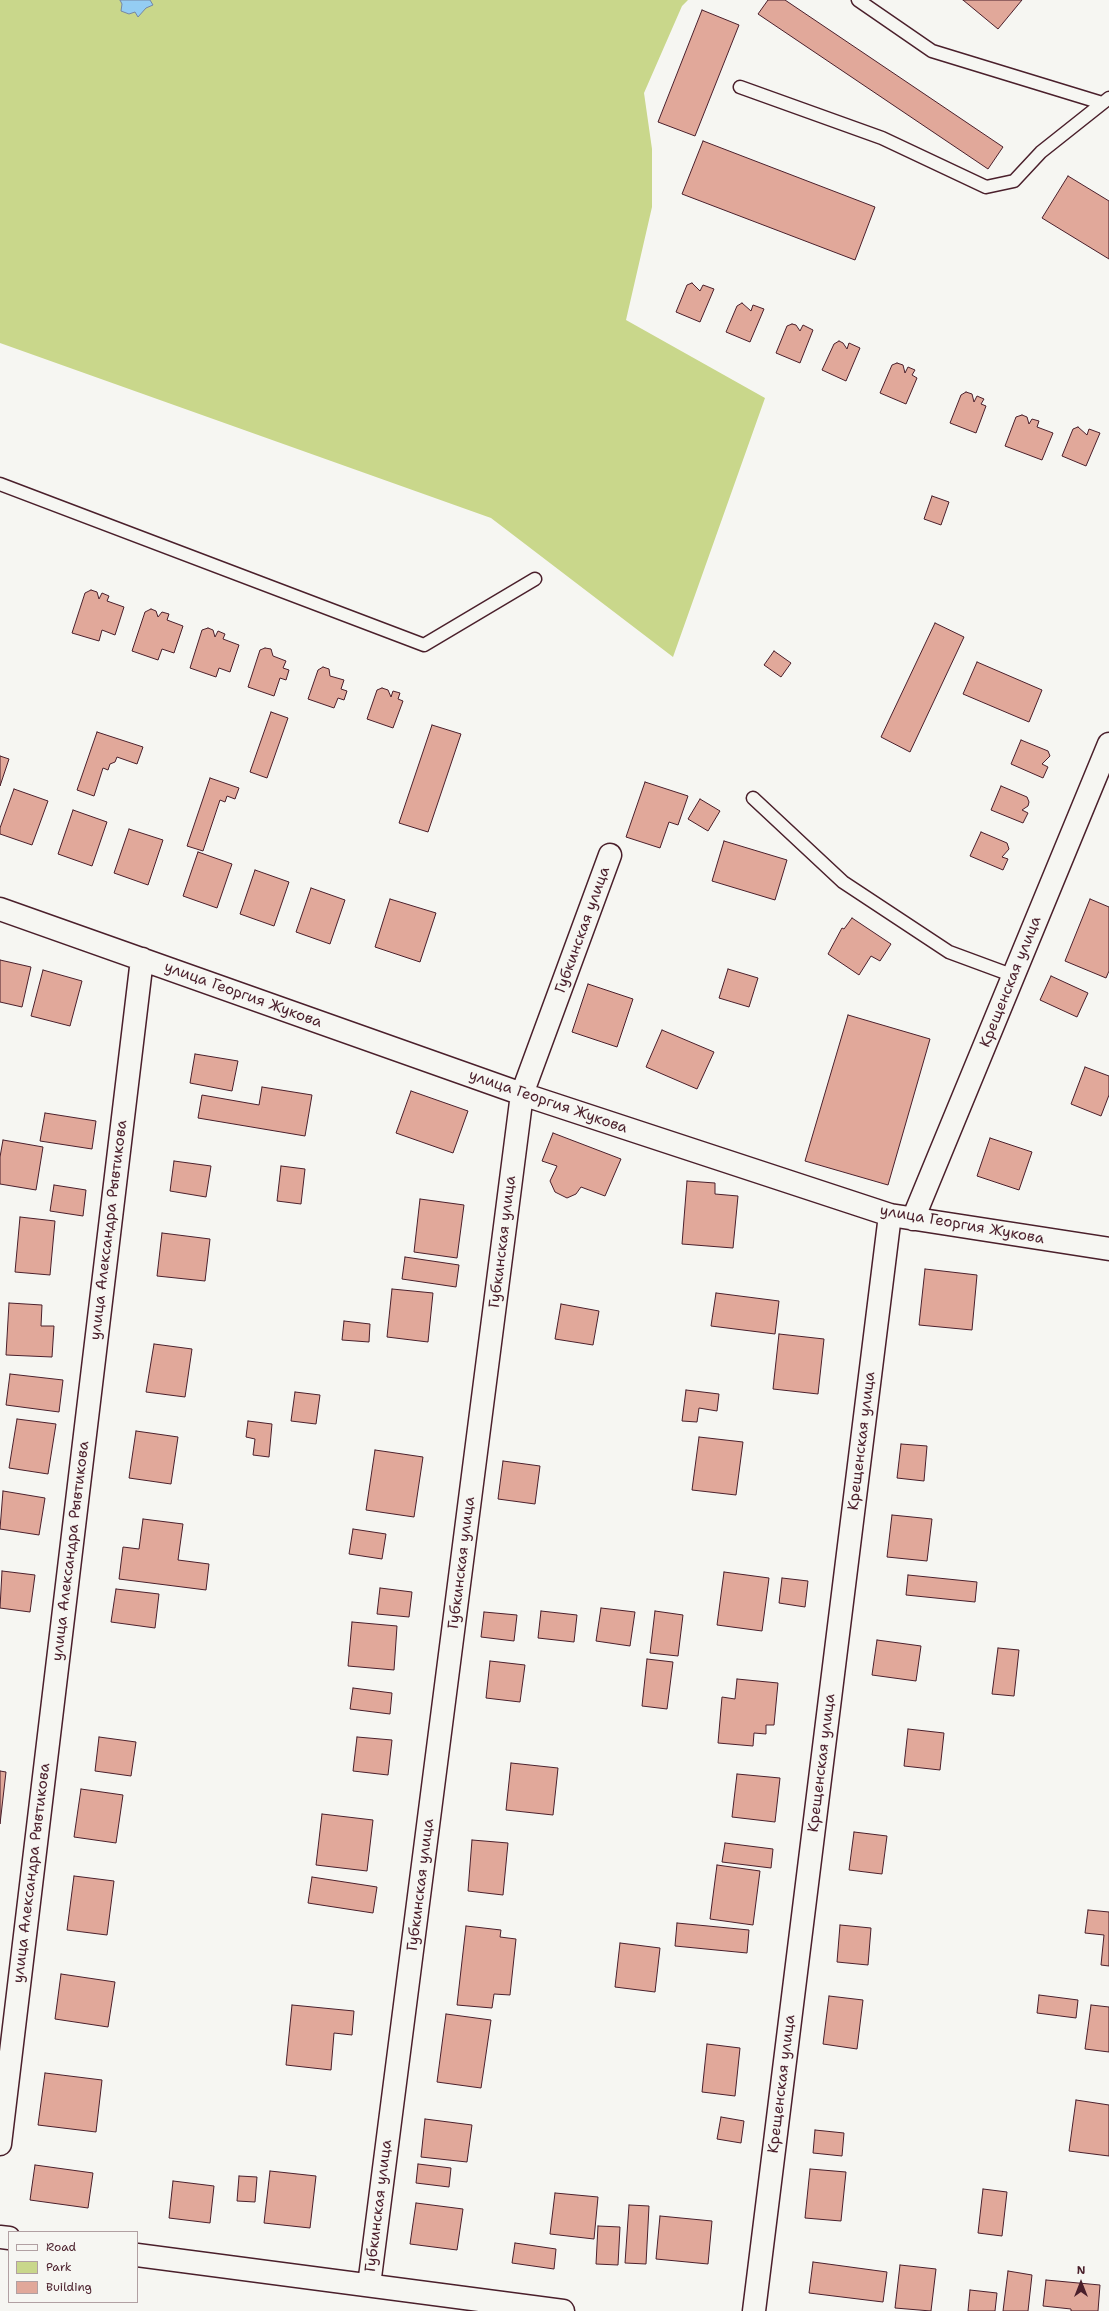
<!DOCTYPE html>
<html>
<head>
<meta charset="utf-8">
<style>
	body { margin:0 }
	#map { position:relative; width:1109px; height:2311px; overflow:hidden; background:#f6f6f2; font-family:"Shantell Sans",sans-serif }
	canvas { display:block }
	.legend { position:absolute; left:8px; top:2231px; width:130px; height:72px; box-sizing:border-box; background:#f6f6f2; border:1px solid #b1a0a2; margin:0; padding:5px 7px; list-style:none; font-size:12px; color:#4a1f2b }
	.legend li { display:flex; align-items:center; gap:8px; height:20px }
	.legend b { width:20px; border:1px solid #b1a0a2 }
	.north { position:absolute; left:1061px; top:2263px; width:40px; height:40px; -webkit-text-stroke:3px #f6f6f2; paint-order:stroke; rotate:0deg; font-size:11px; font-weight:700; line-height:16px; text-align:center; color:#4a1f2b }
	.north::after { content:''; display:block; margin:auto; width:14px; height:18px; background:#4a1f2b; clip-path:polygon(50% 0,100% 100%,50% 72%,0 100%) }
</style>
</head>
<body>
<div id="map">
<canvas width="1109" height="2311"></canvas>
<ul class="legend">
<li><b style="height:5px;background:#f6f6f2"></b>Road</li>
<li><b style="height:11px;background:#c9d78b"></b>Park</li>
<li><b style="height:11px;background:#e1a89a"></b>Building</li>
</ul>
<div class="north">N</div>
</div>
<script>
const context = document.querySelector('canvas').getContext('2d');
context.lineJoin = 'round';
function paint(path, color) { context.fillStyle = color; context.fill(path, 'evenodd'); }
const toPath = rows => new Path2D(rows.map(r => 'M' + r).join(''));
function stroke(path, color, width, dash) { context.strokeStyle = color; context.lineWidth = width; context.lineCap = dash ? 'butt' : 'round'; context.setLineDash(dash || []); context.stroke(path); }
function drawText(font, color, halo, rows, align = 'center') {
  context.font = font + ' "Shantell Sans",sans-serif'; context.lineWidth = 3; context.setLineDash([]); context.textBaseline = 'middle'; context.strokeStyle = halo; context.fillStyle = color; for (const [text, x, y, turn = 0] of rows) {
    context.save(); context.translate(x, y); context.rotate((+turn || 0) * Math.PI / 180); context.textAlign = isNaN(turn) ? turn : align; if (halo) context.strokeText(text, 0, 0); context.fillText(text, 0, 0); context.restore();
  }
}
paint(toPath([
	[0,0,688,0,682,6,644,93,652,149,652,207,626,320,765,398,673,657,491,518,0,343]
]), '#c9d78b');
const water = toPath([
	[120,0,150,0,153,5,146,8,138,17,135,12,129,14,121,11,122,4,120,0]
]);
paint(water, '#94cdf3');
stroke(water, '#7687a3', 1);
const building = toPath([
	[768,0,785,0,1003,147,988,169,758,14,768,0],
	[963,0,1022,0,998,29,963,0],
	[702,10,739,25,695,136,658,122,702,10],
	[703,141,875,207,855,260,682,194,703,141],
	[1068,176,1109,201,1109,259,1042,218,1068,176],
	[692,283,700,291,703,285,714,289,700,322,676,312,687,285,692,283],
	[742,303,751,311,753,305,764,309,750,342,726,332,737,306,742,303],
	[792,324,796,325,800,331,803,325,813,330,800,363,776,353,787,326,792,324],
	[839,341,843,343,847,349,849,343,860,348,846,381,822,370,834,344,839,341],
	[897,363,903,365,905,373,908,367,915,370,912,375,917,378,906,404,880,393,892,365,897,363],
	[966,392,972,394,974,402,977,396,984,399,981,404,986,406,976,433,950,423,961,395,966,392],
	[1022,415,1027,417,1029,424,1032,419,1039,421,1037,427,1053,433,1042,460,1005,446,1016,417,1022,415],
	[1078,427,1087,435,1089,429,1100,433,1086,466,1062,456,1073,429,1078,427],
	[932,496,949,502,941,525,924,519,932,496],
	[91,590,97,592,99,599,102,593,109,596,107,601,124,607,115,635,102,630,99,641,72,633,85,593,91,590],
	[151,609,156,611,158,617,162,612,169,614,167,620,183,626,174,653,162,649,158,660,132,651,145,612,151,609],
	[935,623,964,637,910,752,881,737,935,623],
	[208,628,213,630,215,637,218,631,225,634,223,639,239,645,230,672,219,668,216,677,190,668,202,630,208,628],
	[265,648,271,649,273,656,286,661,283,668,289,670,286,680,280,678,274,696,248,687,260,650,265,648],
	[774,651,791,663,781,677,764,665,774,651],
	[977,662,1042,690,1029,722,963,694,977,662],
	[323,667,329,669,330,676,344,680,341,689,347,691,344,700,338,698,334,708,308,699,318,670,323,667],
	[382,688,388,690,391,697,393,691,400,693,398,699,403,701,393,728,367,719,377,690,382,688],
	[271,712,288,718,267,778,250,772,271,712],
	[432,725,461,734,428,832,399,823,432,725],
	[97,732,143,747,137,764,117,757,115,762,110,764,108,770,103,768,94,796,77,790,97,732],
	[1021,740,1048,751,1050,756,1042,764,1048,767,1043,778,1011,764,1021,740],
	[0,756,9,759,0,786,0,756],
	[210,778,239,788,235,799,227,796,225,802,220,800,203,851,187,846,210,778],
	[645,782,688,796,678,825,669,822,660,848,626,837,645,782],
	[1001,786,1027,797,1029,802,1028,806,1022,810,1028,813,1023,823,991,810,1001,786],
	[14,789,48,801,32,845,0,834,0,828,14,789],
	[700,799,720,811,708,831,688,819,700,799],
	[73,810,107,822,92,866,58,854,73,810],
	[129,829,163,840,148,885,114,873,129,829],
	[981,832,1007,843,1009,849,1002,857,1008,859,1003,870,970,856,981,832],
	[724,841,787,860,775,900,712,881,724,841],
	[198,852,232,864,217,908,183,896,198,852],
	[255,870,289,882,274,926,240,914,255,870],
	[311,888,345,900,330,944,296,932,311,888],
	[390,899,436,913,420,962,375,947,390,899],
	[1090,899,1109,907,1109,971,1106,978,1065,961,1090,899],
	[852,918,891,944,880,961,871,956,859,975,828,954,842,928,844,929,852,918],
	[0,960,31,967,22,1007,0,1002,0,960],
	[728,969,758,978,749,1007,719,998,728,969],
	[43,970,82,981,70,1026,31,1016,43,970],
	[1051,976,1088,993,1077,1017,1040,1000,1051,976],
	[588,984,633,999,617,1047,572,1032,588,984],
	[848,1015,930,1039,888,1185,805,1161,848,1015],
	[662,1030,714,1052,697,1089,646,1067,662,1030],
	[195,1054,238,1061,232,1091,190,1083,195,1054],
	[1085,1067,1109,1076,1109,1095,1101,1116,1071,1104,1085,1067],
	[262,1087,312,1095,305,1136,198,1118,202,1095,259,1105,262,1087],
	[411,1091,468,1111,453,1153,396,1133,411,1091],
	[45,1113,96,1121,92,1149,40,1141,45,1113],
	[553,1133,621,1159,605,1196,581,1187,576,1194,567,1198,555,1192,550,1181,557,1166,542,1161,553,1133],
	[990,1138,1032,1152,1019,1190,977,1176,990,1138],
	[3,1140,43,1147,36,1190,0,1184,0,1157,3,1140],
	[174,1161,211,1166,206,1197,170,1191,174,1161],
	[281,1166,305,1169,301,1204,277,1201,281,1166],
	[687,1181,715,1183,715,1194,738,1196,733,1248,682,1244,687,1181],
	[54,1185,86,1190,83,1216,50,1211,54,1185],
	[420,1199,464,1205,457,1258,414,1252,420,1199],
	[20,1217,55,1221,50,1275,15,1272,20,1217],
	[162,1233,210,1239,205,1281,157,1276,162,1233],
	[405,1257,459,1265,456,1287,402,1279,405,1257],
	[925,1269,977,1275,972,1330,919,1325,925,1269],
	[392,1289,433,1293,428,1342,387,1337,392,1289],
	[716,1293,779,1301,775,1334,711,1326,716,1293],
	[9,1303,42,1305,41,1326,54,1326,52,1357,6,1355,9,1303],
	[561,1304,599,1311,593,1345,555,1339,561,1304],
	[344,1321,370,1324,369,1342,342,1340,344,1321],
	[779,1334,824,1339,818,1394,773,1389,779,1334],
	[154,1344,192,1349,185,1397,146,1392,154,1344],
	[10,1374,63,1380,59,1412,6,1405,10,1374],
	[686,1390,719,1394,717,1411,699,1408,697,1422,682,1421,686,1390],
	[295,1392,320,1395,316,1424,291,1421,295,1392],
	[17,1419,56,1424,48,1474,9,1468,17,1419],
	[248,1421,272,1424,269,1457,253,1455,255,1439,246,1437,248,1421],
	[136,1431,178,1437,171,1484,129,1478,136,1431],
	[699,1437,743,1442,736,1495,692,1490,699,1437],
	[901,1444,927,1446,924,1481,897,1478,901,1444],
	[375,1450,423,1457,414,1517,366,1510,375,1450],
	[503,1461,540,1466,535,1504,498,1499,503,1461],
	[3,1491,45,1498,39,1535,0,1529,3,1491],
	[892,1515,932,1519,927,1561,887,1557,892,1515],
	[143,1519,183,1524,178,1560,209,1564,206,1590,119,1579,123,1547,139,1549,143,1519],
	[353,1529,386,1534,382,1559,349,1554,353,1529],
	[2,1571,35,1575,30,1612,0,1608,2,1571],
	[724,1572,769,1578,762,1631,717,1625,724,1572],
	[908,1575,977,1582,975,1602,906,1595,908,1575],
	[782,1578,808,1581,805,1607,779,1603,782,1578],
	[380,1588,412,1592,409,1617,377,1614,380,1588],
	[116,1589,159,1594,155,1628,111,1622,116,1589],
	[601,1608,635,1612,630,1646,596,1641,601,1608],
	[541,1611,577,1615,574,1642,538,1638,541,1611],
	[655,1611,683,1615,678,1656,650,1653,655,1611],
	[484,1612,517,1615,514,1641,481,1637,484,1612],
	[352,1622,397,1626,394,1670,348,1666,352,1622],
	[877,1640,921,1646,916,1681,872,1675,877,1640],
	[998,1648,1019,1650,1014,1696,992,1694,998,1648],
	[647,1659,673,1662,667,1709,642,1706,647,1659],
	[490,1661,525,1665,520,1702,486,1698,490,1661],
	[737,1679,778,1683,774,1725,766,1725,766,1734,754,1733,753,1746,718,1743,722,1697,735,1699,737,1679],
	[353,1688,392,1693,390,1714,350,1709,353,1688],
	[908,1729,944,1733,940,1770,904,1766,908,1729],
	[99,1737,136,1742,131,1776,95,1771,99,1737],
	[357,1737,392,1740,388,1775,353,1771,357,1737],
	[511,1763,558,1768,553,1815,506,1810,511,1763],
	[0,1771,6,1772,0,1824,0,1771],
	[737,1774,780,1778,775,1822,732,1817,737,1774],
	[81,1789,123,1795,116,1843,74,1837,81,1789],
	[322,1814,373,1820,367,1871,316,1865,322,1814],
	[854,1832,887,1836,882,1874,849,1870,854,1832],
	[472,1840,508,1843,503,1895,468,1891,472,1840],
	[725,1843,773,1849,771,1868,722,1862,725,1843],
	[717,1865,760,1871,753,1925,710,1919,717,1865],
	[74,1876,114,1881,107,1935,67,1930,74,1876],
	[312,1877,377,1887,373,1913,308,1903,312,1877],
	[1088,1910,1109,1912,1109,1966,1101,1965,1104,1935,1085,1933,1088,1910],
	[677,1923,749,1930,747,1953,675,1946,677,1923],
	[840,1925,871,1928,868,1965,837,1962,840,1925],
	[466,1926,501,1930,500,1937,516,1939,510,1995,494,1994,492,2008,457,2005,466,1926],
	[620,1943,660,1948,655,1992,615,1987,620,1943],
	[61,1974,115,1982,108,2027,55,2019,61,1974],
	[1039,1995,1078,2000,1076,2018,1037,2013,1039,1995],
	[829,1996,863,2000,857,2049,823,2044,829,1996],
	[292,2005,354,2011,352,2035,334,2033,331,2070,286,2065,292,2005],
	[1091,2005,1109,2007,1109,2052,1085,2049,1091,2005],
	[446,2014,491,2020,481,2088,437,2082,446,2014],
	[707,2044,740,2048,735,2096,702,2092,707,2044],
	[45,2073,102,2080,96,2132,38,2125,45,2073],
	[1076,2100,1109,2105,1109,2156,1069,2151,1076,2100],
	[721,2117,744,2121,741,2143,717,2139,721,2117],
	[425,2119,472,2125,467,2162,421,2157,425,2119],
	[815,2130,844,2133,842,2156,813,2153,815,2130],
	[418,2164,451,2168,449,2187,416,2183,418,2164],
	[35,2165,93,2173,88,2208,30,2200,35,2165],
	[810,2169,846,2172,841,2221,805,2218,810,2169],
	[270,2171,316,2176,310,2228,264,2223,270,2171],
	[239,2176,257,2177,255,2202,237,2201,239,2176],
	[173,2181,214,2186,210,2223,169,2218,173,2181],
	[983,2189,1007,2192,1002,2236,978,2233,983,2189],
	[555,2193,598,2197,594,2239,550,2234,555,2193],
	[416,2203,463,2209,457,2250,410,2244,416,2203],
	[629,2205,649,2206,646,2264,625,2263,629,2205],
	[660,2216,712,2221,708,2264,656,2259,660,2216],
	[598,2226,620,2227,618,2265,596,2264,598,2226],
	[515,2243,556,2249,554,2269,512,2263,515,2243],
	[813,2262,887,2272,883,2302,809,2293,813,2262],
	[900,2265,936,2269,931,2311,895,2308,900,2265],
	[1008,2271,1032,2275,1028,2311,1003,2311,1008,2271],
	[1046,2280,1100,2285,1098,2311,1071,2311,1071,2309,1043,2306,1046,2280],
	[970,2290,997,2293,995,2311,968,2311,970,2290]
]);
paint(building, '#e1a89a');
stroke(building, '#4a1f2b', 1);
const lane = toPath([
	[858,0,932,51,1102,103],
	[740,87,882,138,986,187,1014,181,1041,152,1109,98],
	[0,484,424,645,535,579],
	[753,798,843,882,949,952,1014,976]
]);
const street = toPath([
	[0,909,522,1094,890,1215,1109,1249],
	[913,1219,1109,744],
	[0,2144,142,959],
	[0,2237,9,2238],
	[137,2255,563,2311],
	[369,2285,522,1094,610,855],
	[754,2311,890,1215]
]);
stroke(lane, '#4a1f2b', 15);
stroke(street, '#4a1f2b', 25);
stroke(lane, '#f6f6f2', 12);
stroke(street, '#f6f6f2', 22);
drawText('15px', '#4a1f2b', '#f6f6f2', [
	["Губкинская улица",583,930,-70],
	["Крещенская улица",1011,982,-68],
	["улица Георгия Жукова",243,995,20],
	["улица Георгия Жукова",548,1102,19],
	["улица Георгия Жукова",962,1225,10],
	["улица Александра Рывтикова",109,1230,-83],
	["Губкинская улица",503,1242,-83],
	["Крещенская улица",862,1441,-83],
	["улица Александра Рывтикова",71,1551,-83],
	["Губкинская улица",462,1563,-83],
	["Крещенская улица",822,1763,-83],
	["улица Александра Рывтикова",32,1873,-83],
	["Губкинская улица",421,1885,-83],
	["Крещенская улица",782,2084,-83],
	["Губкинская улица",379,2206,-83]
]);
</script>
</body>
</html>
